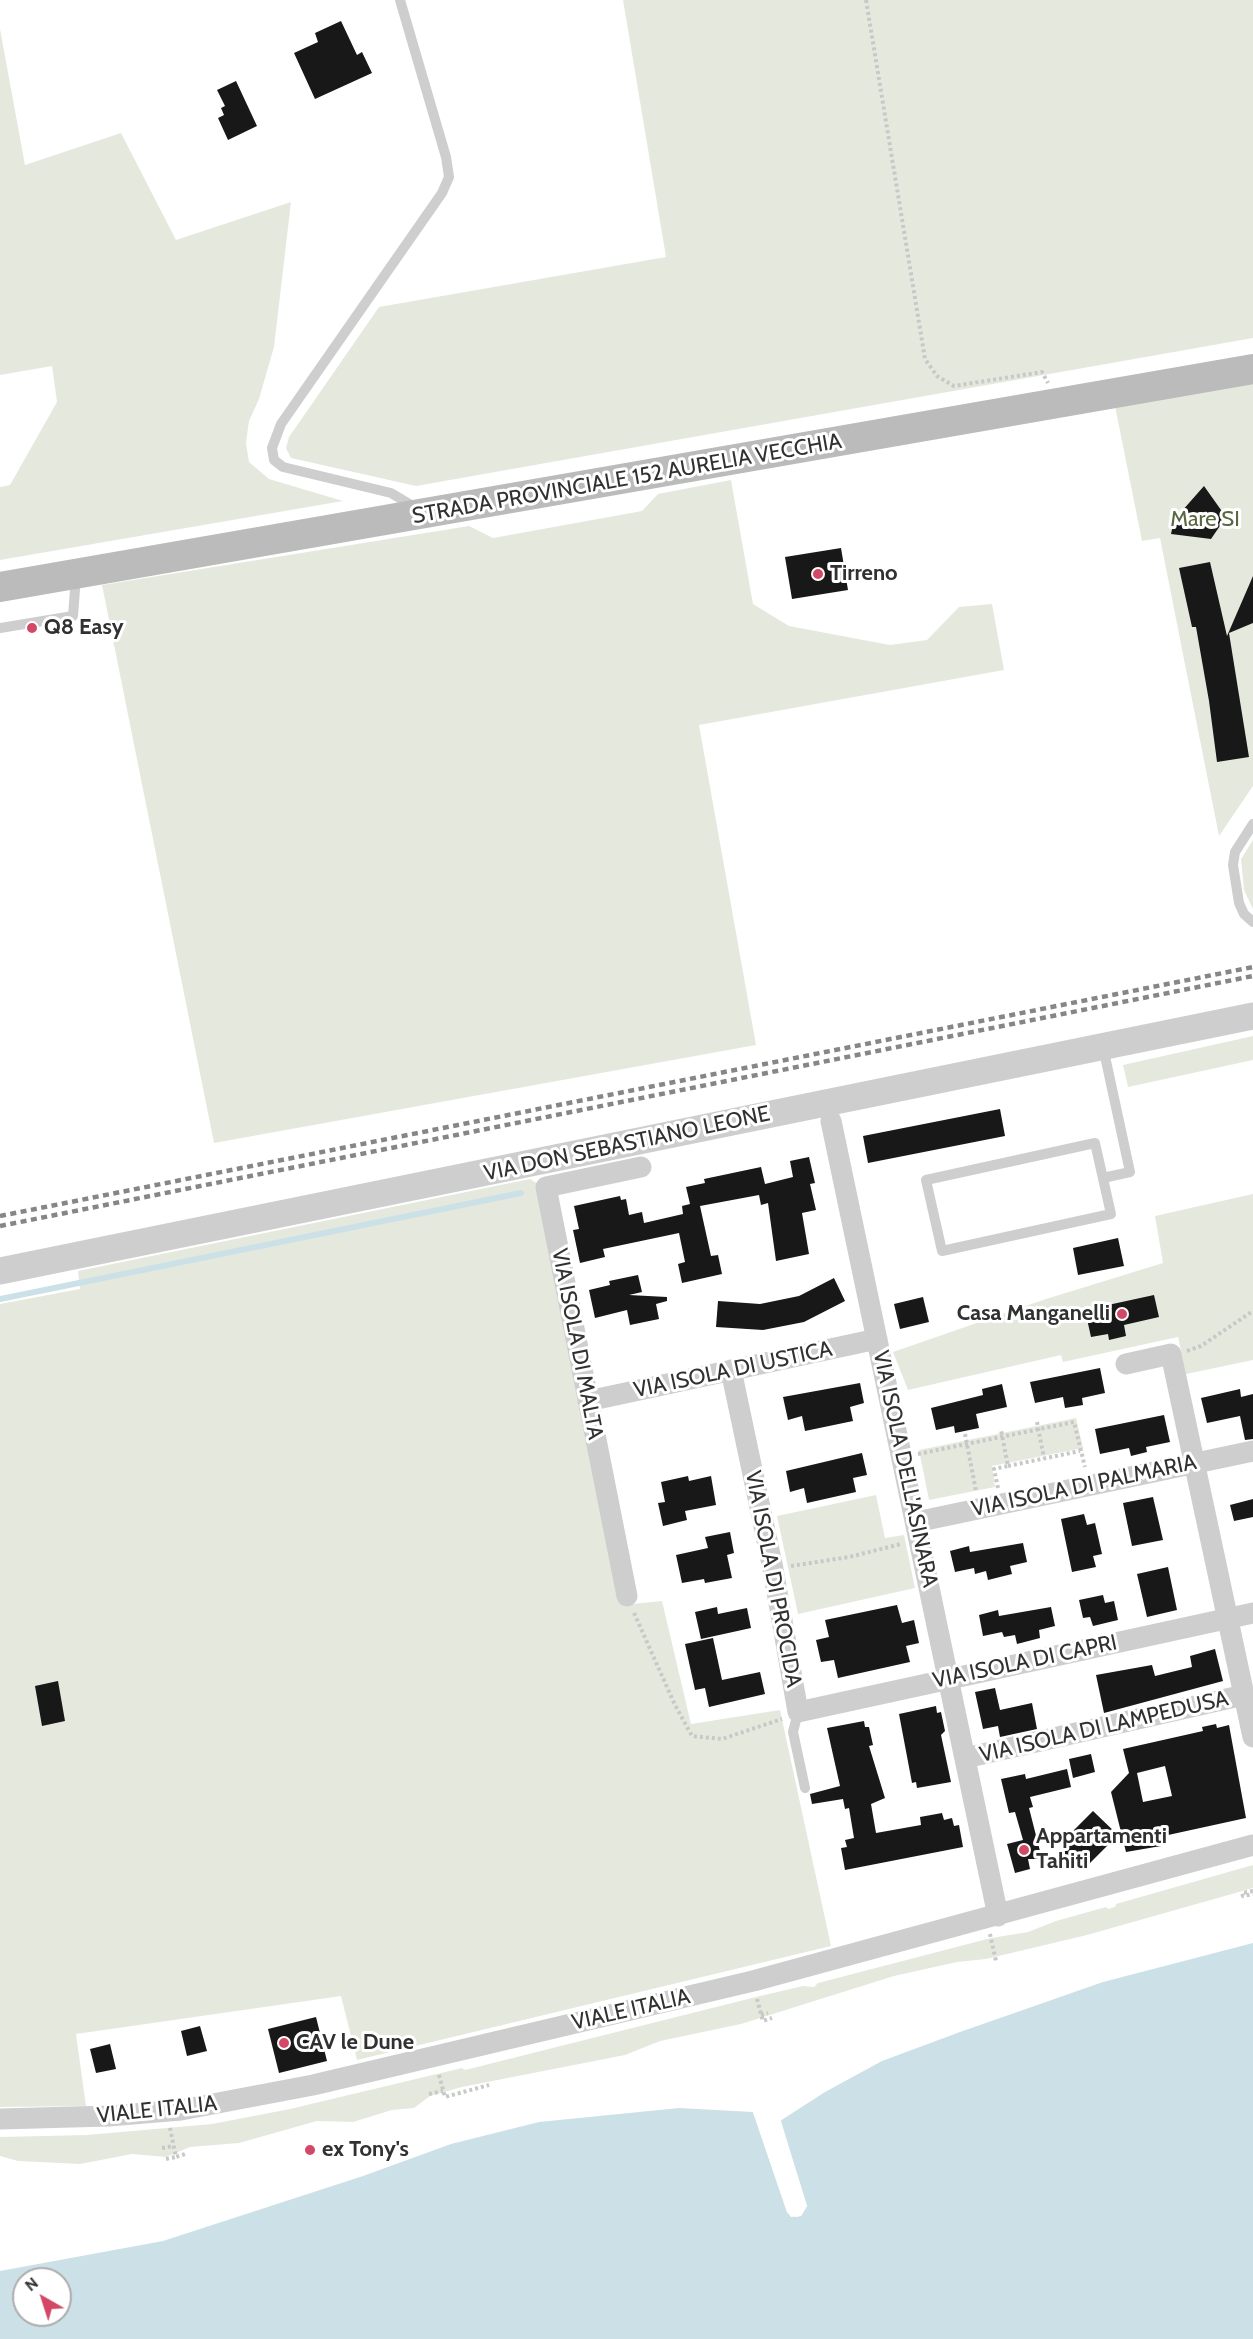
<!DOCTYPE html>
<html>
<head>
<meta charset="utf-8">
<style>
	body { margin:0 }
	#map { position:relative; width:1253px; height:2339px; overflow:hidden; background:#fff; font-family:Cabin,sans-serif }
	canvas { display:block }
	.north { position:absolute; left:12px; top:2267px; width:60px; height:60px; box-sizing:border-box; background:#fff; border:2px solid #adadad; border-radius:50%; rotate:321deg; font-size:16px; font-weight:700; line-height:24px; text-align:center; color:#313131 }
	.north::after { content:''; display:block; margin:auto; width:21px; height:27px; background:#d34866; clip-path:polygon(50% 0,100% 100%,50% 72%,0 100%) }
</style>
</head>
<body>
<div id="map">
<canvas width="1253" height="2339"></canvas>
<div class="north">N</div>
</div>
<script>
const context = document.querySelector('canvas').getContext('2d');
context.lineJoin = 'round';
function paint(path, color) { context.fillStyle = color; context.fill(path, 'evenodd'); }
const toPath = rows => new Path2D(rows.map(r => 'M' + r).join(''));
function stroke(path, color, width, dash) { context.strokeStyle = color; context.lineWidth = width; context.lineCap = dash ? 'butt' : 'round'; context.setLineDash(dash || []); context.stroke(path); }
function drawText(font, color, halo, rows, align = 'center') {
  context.font = font + ' Cabin,sans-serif'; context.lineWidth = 6; context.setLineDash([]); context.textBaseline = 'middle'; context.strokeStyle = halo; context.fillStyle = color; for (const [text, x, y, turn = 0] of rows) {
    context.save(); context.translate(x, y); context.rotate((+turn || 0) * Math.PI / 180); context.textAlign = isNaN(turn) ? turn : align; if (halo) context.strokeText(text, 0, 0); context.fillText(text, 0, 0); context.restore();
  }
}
paint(toPath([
	[623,0,1253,0,1253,338,416,486,291,458,286,448,289,437,379,307,666,257],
	[0,29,25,165,121,133,176,240,291,202,274,347,259,399,249,421,246,443,249,462,269,479,343,501,0,560,0,487,10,485,57,402,52,366,0,375],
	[1253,383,1253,786,1219,836,1160,538,1142,541,1115,406],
	[731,480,753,604,789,626,890,645,927,640,959,607,992,604,1004,670,699,725,756,1045,214,1143,102,585,469,526,493,538,642,511,658,494],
	[1253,840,1253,909,1244,890,1241,859],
	[1253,1036,1253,1060,1128,1087,1123,1065],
	[530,1179,538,1184,622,1605,662,1601,691,1724,780,1710,831,1946,357,2060,341,1996,76,2034,86,2106,0,2107,0,1304,80,1289,78,1271],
	[1253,1194,1253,1360,1186,1374,1178,1337,1063,1362,1061,1355,908,1390,893,1352,1046,1299,1163,1263,1155,1216],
	[1076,1418,1083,1448,992,1466,995,1487,929,1500,919,1450],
	[876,1495,885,1538,904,1535,915,1588,798,1614,777,1516],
	[1253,1865,1253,1888,1087,1935,986,1959,957,1962,894,1976,741,2024,660,2041,625,2055,462,2087,430,2096,414,2108,392,2110,353,2122,317,2121,239,2143,190,2147,166,2157,132,2154,80,2164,18,2161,0,2156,0,2137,87,2135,212,2124,290,2109,462,2068,465,2070,756,1997,803,1986,814,1987,818,1983,991,1938,1028,1932,1056,1921,1106,1907,1108,1909,1115,1907,1116,1904]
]), '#e5e9dd');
paint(toPath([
	[1253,1943,1253,2339,0,2339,0,2271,163,2241,363,2176,451,2144,539,2122,679,2108,753,2112,787,2212,796,2217,801,2216,807,2206,780,2121,825,2092,882,2061,960,2032,1103,1982],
	[24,2279,60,2279,60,2315,24,2315]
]), '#cce1e7');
paint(toPath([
	[752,2109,755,2111,789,2210,795,2214,804,2206,778,2122,780,2118,807,2206,801,2216,791,2217,787,2212]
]), '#fff');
stroke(toPath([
	[0,1299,521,1193]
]), '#cce1e7', 6);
paint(toPath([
	[341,21,357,55,362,52,372,73,315,99,294,53,318,42,315,33],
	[236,81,257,126,228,140,218,118,224,115,221,108,225,106,217,90],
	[1204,486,1226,517,1211,539,1171,534,1174,520],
	[841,548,848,590,792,599,785,557],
	[1210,562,1227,636,1253,576,1253,623,1229,633,1249,757,1217,762,1209,701,1196,627,1192,627,1179,568],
	[1000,1109,1005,1136,868,1163,863,1136],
	[809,1157,815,1183,810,1184,816,1210,802,1213,809,1254,776,1261,768,1203,761,1205,759,1195,700,1206,711,1256,718,1255,722,1274,682,1283,678,1264,685,1262,679,1233,603,1249,605,1257,580,1263,573,1230,579,1229,574,1206,620,1196,621,1200,626,1199,629,1215,642,1212,644,1223,683,1214,682,1206,690,1204,686,1187,705,1183,704,1179,761,1167,765,1184,793,1177,790,1161],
	[1118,1238,1124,1266,1078,1275,1073,1248],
	[638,1275,642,1292,629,1295,667,1297,667,1301,656,1304,659,1319,630,1325,627,1310,595,1318,589,1290,610,1285,609,1281],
	[834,1278,845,1301,804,1322,763,1330,716,1327,718,1301,760,1304,799,1296],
	[1154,1295,1159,1317,1124,1325,1126,1336,1109,1340,1108,1334,1091,1337,1085,1310],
	[923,1297,929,1322,900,1329,894,1304],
	[1100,1368,1105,1393,1082,1398,1083,1405,1065,1408,1063,1397,1035,1403,1030,1382],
	[860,1383,864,1403,850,1407,853,1421,805,1431,802,1416,788,1420,783,1397],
	[1002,1384,1007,1407,976,1414,979,1428,955,1433,954,1426,936,1430,931,1408,983,1395,982,1389],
	[1240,1389,1241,1397,1253,1394,1253,1439,1245,1440,1240,1416,1207,1423,1201,1398],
	[1164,1415,1170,1442,1146,1447,1147,1452,1131,1456,1129,1448,1100,1454,1095,1429],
	[862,1453,867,1475,853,1478,856,1492,807,1503,804,1488,790,1492,786,1471],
	[688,1476,689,1481,711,1476,716,1505,685,1511,687,1520,663,1526,658,1503,665,1502,661,1482],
	[1153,1497,1163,1540,1132,1546,1123,1503],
	[1253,1499,1253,1517,1234,1521,1230,1505],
	[1084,1514,1087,1525,1095,1523,1102,1554,1093,1556,1096,1567,1072,1572,1061,1519],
	[730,1532,734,1553,727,1555,732,1578,705,1583,704,1579,682,1583,676,1555,708,1548,705,1537],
	[1023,1543,1027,1562,1010,1566,1012,1574,988,1580,986,1571,975,1574,974,1568,955,1572,950,1551,969,1546,970,1552],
	[1168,1567,1177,1610,1147,1617,1137,1574],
	[1103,1595,1105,1603,1114,1601,1118,1620,1093,1626,1090,1617,1083,1618,1079,1600],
	[897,1605,902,1623,914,1620,919,1643,906,1646,910,1662,838,1678,834,1660,821,1662,816,1640,829,1637,825,1620],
	[717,1607,718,1614,747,1608,751,1628,701,1639,695,1612],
	[1051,1607,1055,1626,1039,1630,1040,1638,1017,1644,1015,1635,1004,1637,1002,1632,983,1636,979,1615,998,1610,999,1616],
	[713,1638,722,1680,760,1672,765,1694,709,1707,705,1688,695,1690,685,1644],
	[1215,1649,1223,1681,1104,1713,1096,1675,1152,1665,1155,1676,1192,1667,1190,1656],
	[58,1681,65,1721,42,1726,35,1686],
	[995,1688,1000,1710,1032,1703,1037,1729,1000,1737,998,1726,983,1729,975,1692],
	[936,1706,937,1713,941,1712,945,1731,941,1735,951,1782,917,1788,916,1782,912,1783,899,1714],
	[864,1721,865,1727,869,1727,873,1745,869,1746,885,1798,871,1804,876,1833,921,1825,920,1817,942,1813,944,1820,952,1818,954,1826,959,1825,963,1847,845,1870,841,1848,847,1847,845,1840,854,1838,849,1808,845,1809,843,1799,812,1804,810,1794,840,1786,827,1728],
	[1216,1724,1217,1728,1229,1725,1246,1818,1159,1837,1161,1846,1126,1852,1111,1792,1129,1773,1123,1749,1203,1731,1202,1727],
	[1165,1766,1172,1796,1143,1802,1137,1773],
	[1091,1754,1095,1772,1073,1778,1069,1759],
	[1067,1769,1071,1787,1030,1797,1033,1807,1029,1808,1042,1859,1028,1859,1030,1869,1015,1873,1007,1844,1023,1840,1015,1812,1009,1813,1001,1779,1025,1774,1026,1779],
	[1093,1811,1118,1835,1085,1868,1067,1869,1067,1863,1061,1863,1061,1831,1073,1831],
	[316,2017,327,2061,279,2073,268,2029],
	[200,2026,207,2051,187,2056,181,2031],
	[110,2044,116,2069,96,2073,90,2049]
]), '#181818');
stroke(toPath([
	[866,0,925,359,937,376,954,386,1042,372,1048,383],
	[1187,1351,1201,1346,1253,1311],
	[1037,1422,1044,1458],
	[965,1434,976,1491],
	[918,1454,1074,1422,1085,1467],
	[1008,1466,1080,1451],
	[998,1488,994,1469,1008,1466,1001,1430],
	[791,1566,849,1557,901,1544],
	[634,1613,675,1705,692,1736,722,1739,782,1719],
	[1253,1891,1242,1893,1243,1896,1253,1894],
	[990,1934,996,1961],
	[757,1999,763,2021,772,2018],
	[761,2015,768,2013],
	[439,2075,445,2097,489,2085],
	[429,2094,443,2091],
	[170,2128,176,2157,185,2154],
	[162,2148,173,2146],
	[166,2159,176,2157]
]), '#c8c8c8', 4, [3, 3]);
stroke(toPath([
	[400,0,446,157,449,177,442,193,281,424,272,448,274,460,283,467,391,493,416,508],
	[0,628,73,616,76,576],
	[1253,824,1235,852,1233,865,1239,903,1244,914,1253,922],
	[1095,1143,1111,1214,942,1251,926,1180,1095,1143],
	[1103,1178,1130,1172,1103,1047],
	[798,1712,793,1732,805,1788]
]), '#cecece', 10);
stroke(toPath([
	[831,1121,998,1916],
	[1126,1364,1171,1354,1253,1737],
	[731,1370,773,1569,798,1712,1253,1613],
	[588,1401,877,1339],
	[916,1522,1253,1451],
	[627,1596,546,1187,641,1167],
	[965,1758,1244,1695],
	[0,2119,109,2116,181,2110,313,2085,753,1981,1253,1845]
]), '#cecece', 21);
stroke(toPath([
	[0,1271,1253,1016]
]), '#cecece', 27);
stroke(toPath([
	[0,587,1253,369]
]), '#bbb', 30);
stroke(toPath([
	[0,1216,1253,967],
	[0,1226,1253,976]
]), '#868686', 4.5, [6, 4.5]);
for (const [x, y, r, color] of [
	[818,574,6,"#d34866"],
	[32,628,6,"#d34866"],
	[1122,1314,6,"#d34866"],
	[1024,1850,6,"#d34866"],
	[284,2043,6,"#d34866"],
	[310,2150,6,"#d34866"]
]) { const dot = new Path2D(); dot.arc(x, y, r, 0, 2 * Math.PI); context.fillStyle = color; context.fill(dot); stroke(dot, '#fff', 2); }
drawText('22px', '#313131', '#fff', [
	["STRADA PROVINCIALE 152 AURELIA VECCHIA",627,479,-10],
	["VIA DON SEBASTIANO LEONE",627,1144,-12],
	["VIA ISOLA DI MALTA",577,1344,79],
	["VIA ISOLA DI USTICA",733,1370,-12],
	["VIA ISOLA DELL'ASINARA",905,1469,78],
	["VIA ISOLA DI PALMARIA",1084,1486,-12],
	["VIA ISOLA DI PROCIDA",773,1579,79],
	["VIA ISOLA DI CAPRI",1025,1662,-12],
	["VIA ISOLA DI LAMPEDUSA",1104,1727,-13],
	["VIALE ITALIA",631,2010,-13],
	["VIALE ITALIA",157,2110,-6]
]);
drawText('22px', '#596842', '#fff', [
	["Mare SI",1205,520]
]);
drawText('bold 22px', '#313131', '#fff', [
	["Tirreno",830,574],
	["Q8 Easy",44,628],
	["Casa Manganelli",1110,1314,"right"],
	["Appartamenti",1036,1837],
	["Tahiti",1036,1862],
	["CAV le Dune",296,2043],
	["ex Tony's",322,2150]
], 'left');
</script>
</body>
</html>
